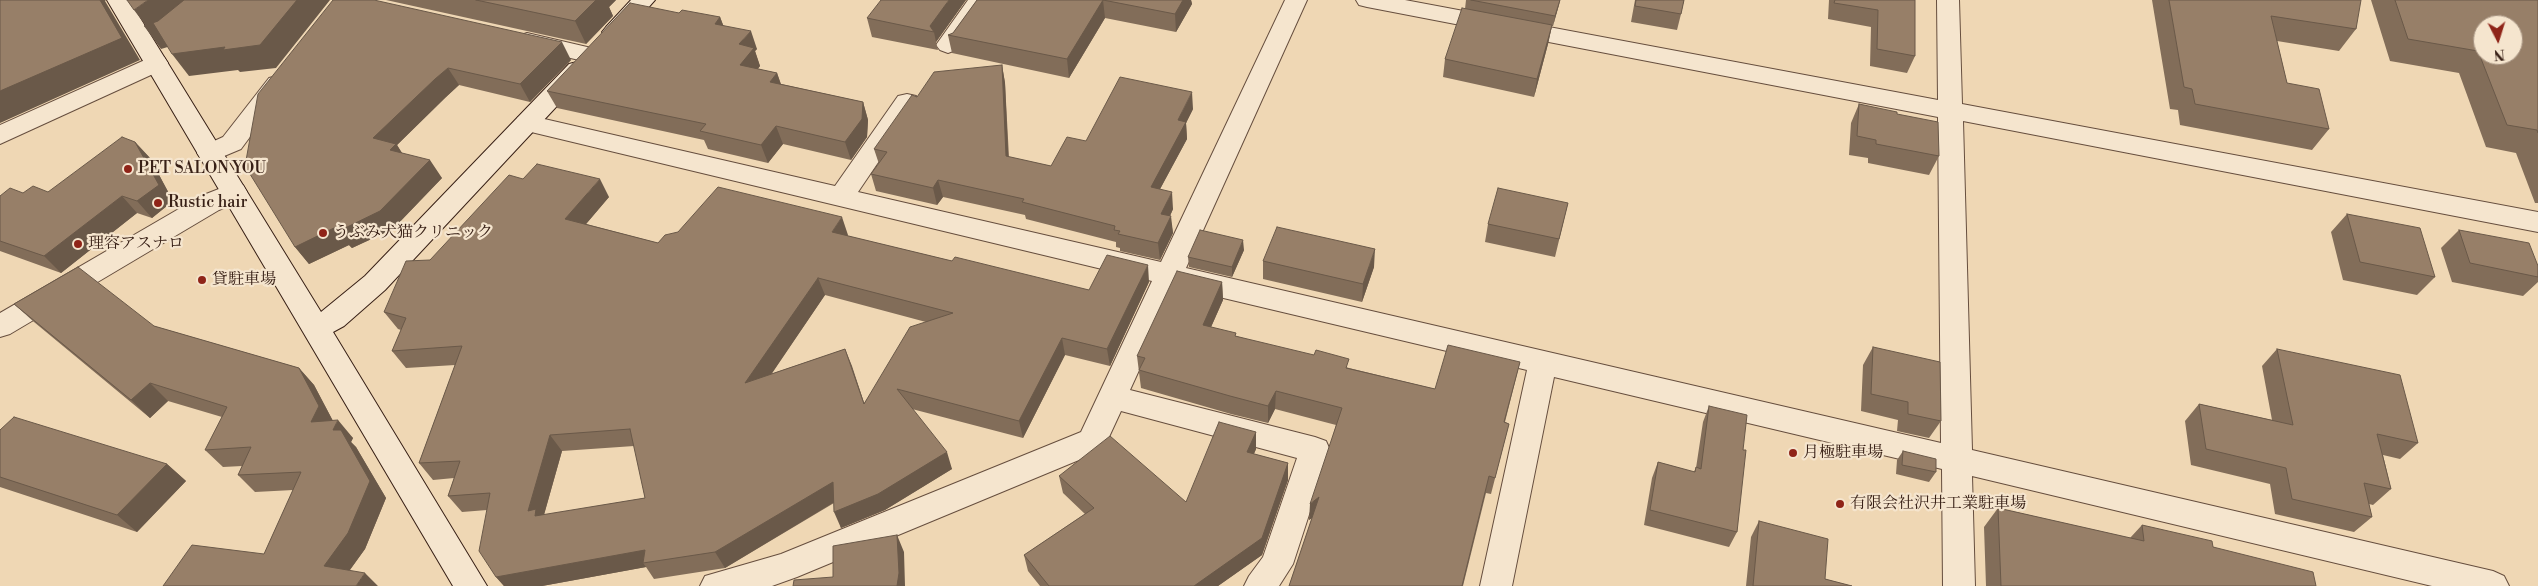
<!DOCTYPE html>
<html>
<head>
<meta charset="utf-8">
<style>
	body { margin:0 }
	#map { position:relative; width:2538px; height:586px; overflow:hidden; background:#efd7b4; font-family:"Libre Bodoni",serif }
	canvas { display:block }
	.north { position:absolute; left:2473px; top:15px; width:50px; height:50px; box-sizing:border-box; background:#f5e5ce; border:1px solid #a99684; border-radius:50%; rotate:175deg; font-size:14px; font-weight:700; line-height:20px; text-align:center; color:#382016 }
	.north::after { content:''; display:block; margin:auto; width:18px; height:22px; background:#8f2418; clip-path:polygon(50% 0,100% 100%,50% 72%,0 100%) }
</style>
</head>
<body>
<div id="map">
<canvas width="2538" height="586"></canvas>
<div class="north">N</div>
</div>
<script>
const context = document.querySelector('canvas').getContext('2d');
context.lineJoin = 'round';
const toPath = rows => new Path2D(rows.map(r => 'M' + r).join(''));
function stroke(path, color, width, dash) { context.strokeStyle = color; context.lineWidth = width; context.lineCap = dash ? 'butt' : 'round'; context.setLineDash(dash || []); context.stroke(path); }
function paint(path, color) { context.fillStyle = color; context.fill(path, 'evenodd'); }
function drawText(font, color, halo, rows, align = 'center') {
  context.font = font + ' "Libre Bodoni","Noto Serif JP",serif'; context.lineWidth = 4.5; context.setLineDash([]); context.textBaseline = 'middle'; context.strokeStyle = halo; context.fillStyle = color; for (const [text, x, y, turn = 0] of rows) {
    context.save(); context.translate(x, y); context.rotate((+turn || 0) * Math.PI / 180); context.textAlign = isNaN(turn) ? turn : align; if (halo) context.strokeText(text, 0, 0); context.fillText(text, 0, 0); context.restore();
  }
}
const street = toPath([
	[968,0,991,0,956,50,948,53,940,50,936,45,968,0],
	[1285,0,1307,0,1186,268,1941,443,1938,117,1367,7,1359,5,1356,0,1405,0,1938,100,1937,0,1959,0,1962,104,2538,212,2538,232,1963,121,1972,450,2493,571,2504,576,2509,586,2432,586,1972,476,1975,586,1943,586,1942,469,1554,377,1512,586,1480,586,1527,370,1177,287,1130,390,1315,437,1326,441,1330,450,1293,564,1279,586,1244,586,1249,576,1263,557,1297,458,1121,411,1103,450,797,577,772,586,700,586,705,576,781,554,1081,432,1152,281,527,131,518,129,515,123,518,117,527,115,835,186,898,96,907,94,916,96,919,102,858,192,1161,262,1285,0],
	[527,33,600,50,604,55,600,60,592,63,519,46,515,41,519,36,527,33],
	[156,55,164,57,168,63,164,69,0,144,0,125,156,55],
	[277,76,285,78,289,84,241,149,210,162,201,159,197,153,201,147,223,137,269,78,277,76],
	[234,183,243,185,247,192,243,199,219,210,10,334,0,337,0,313,201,196,234,183]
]);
const secondary = toPath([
	[107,0,129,0,321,312,365,276,569,64,577,62,585,64,589,70,585,76,385,290,344,326,333,332,487,586,453,586,107,0],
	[631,0,655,0,622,37,614,39,606,37,602,32,606,27,631,0]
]);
stroke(street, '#664e3e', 2);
stroke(secondary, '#382016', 2);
paint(street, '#f5e5ce');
paint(secondary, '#f5e5ce');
paint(toPath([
	[333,0,571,60,530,102,459,85,446,97,397,145,402,154,442,178,393,229,352,248,349,245,309,264,295,247],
	[386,0,616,0,609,7,613,16,586,44],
	[966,0,936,42,938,50,872,37,867,18],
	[977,0,1191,0,1192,4,1176,32,1105,18,1069,78,952,53,948,35,953,33],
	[1466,0,1560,0,1553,26,1552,26,1548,44,1534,97,1443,77,1445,59,1465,9],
	[1635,0,1684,0,1681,14,1677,30,1631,22],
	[1829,0,1915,0,1915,56,1907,73,1870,66,1871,27,1828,19],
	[2152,0,2358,0,2356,29,2339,51,2277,41,2287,83,2329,129,2312,150,2180,125,2178,110,2170,109],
	[2371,0,2538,0,2538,203,2535,203,2516,153,2486,147,2459,73,2390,61],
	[679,13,720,17,723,25,757,49,755,51,760,66,758,69,777,73,781,84,863,102,868,120,867,137,851,160,783,144,768,163,708,149,704,140,557,108,547,91],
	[1002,65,1005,83,1009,157,1051,166,1086,141,1193,109,1186,123,1187,139,1160,189,1173,209,1170,216,1173,233,1160,260,1120,251,1120,248,1116,247,1116,242,1026,219,1025,215,943,197,937,205,876,191,871,174,879,164,874,149,917,97],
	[1859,104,1897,114,1939,156,1929,175,1868,163,1868,158,1849,155,1851,123],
	[135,142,150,158,173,201,152,218,137,213,61,273,0,251,0,196,48,192],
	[523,179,609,197,586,224,658,243,848,235,848,236,952,261,1089,290,1149,282,1110,366,1065,355,1023,438,912,409,952,469,885,510,841,528,834,503,725,568,654,579,646,567,542,586,504,586,496,577,487,510,462,512,448,496,454,478,433,480,419,463,455,365,406,368,392,351,401,330,398,329,384,312,430,260],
	[825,295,926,322,864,403,845,349,771,374],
	[634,446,645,498,544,515,562,451],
	[1568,203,1555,257,1485,242,1488,224],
	[2347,214,2435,277,2417,295,2343,280,2331,232],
	[2459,230,2538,266,2538,282,2523,296,2452,282,2441,248],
	[1244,250,1232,277,1189,267,1188,257],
	[1263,261,1374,267,1362,302,1263,279],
	[1222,282,1223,300,1211,327,1236,336,1349,368,1435,389,1520,362,1505,422,1509,424,1491,494,1486,493,1463,586,1289,586,1312,518,1309,520,1336,425,1275,409,1268,423,1231,414,1141,388,1137,356],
	[14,304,154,326,299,368,314,385,333,421,353,438,351,442,356,447,386,498,365,549,350,570,264,554,293,490,255,492,238,475,242,466,223,467,205,450,222,417,168,401,150,418,34,322],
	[1873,347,1941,421,1929,438,1897,431,1898,420,1861,411,1863,365],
	[2277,349,2418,443,2400,459,2383,455,2391,489,2373,505,2369,504,2372,517,2354,532,2275,514,2270,484,2191,465,2185,421,2199,404,2272,420,2262,366],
	[1709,406,1743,450,1737,532,1729,547,1644,525,1652,478,1658,462,1694,472,1696,467,1696,468,1703,422],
	[0,430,167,464,186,481,137,532,0,487],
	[1256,432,1256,449,1254,454,1288,463,1288,480,1262,555,1218,586,1040,586,1028,571,1024,555,1085,514,1063,493,1059,476,1186,502],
	[1903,451,1936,472,1929,482,1896,474,1897,460],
	[1998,508,2130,538,2142,525,2213,547,2316,586,1986,586,1984,527],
	[1759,521,1825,579,1852,586,1746,586,1751,537]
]), '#826d59');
paint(toPath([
	[100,0,106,0,105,1,140,60,0,123,0,91],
	[148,0,196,0,171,46,161,49,144,26,146,26,134,10],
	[297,0,330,0,276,68,240,72,238,70,189,76,172,54],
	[596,0,616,0,609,7,613,16,586,44,575,21],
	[949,0,966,0,936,42,934,32,930,26],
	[1103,0,1105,18,1069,78,1067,59],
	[1183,0,1191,0,1192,4,1176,32,1175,14],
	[1560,0,1559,5,1553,26,1555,16],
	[720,17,727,35,715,24],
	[1552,25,1548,44,1534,97,1537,79],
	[751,31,757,49,755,51,760,66,746,82,740,65,739,44],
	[562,42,571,60,530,102,520,84],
	[1002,65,1005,83,1009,173,1006,156],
	[448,68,459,85,446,97,397,145,408,162,402,168,373,138,435,79],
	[777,73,783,91,770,82],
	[1192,92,1193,109,1186,123,1187,139,1152,204,1151,187,1178,120],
	[863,102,868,120,867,137,851,160,845,142],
	[776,126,783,144,768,163,761,145],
	[135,142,150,158,173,201,152,218,137,201],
	[430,160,442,178,393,229,352,248,349,245,309,264,295,247],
	[600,179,609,197,575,237,565,219],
	[938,180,943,197,937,205,933,188],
	[1172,192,1173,209,1163,231,1161,214],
	[122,196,137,213,61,273,44,256],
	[1171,216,1173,233,1160,260,1158,243],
	[842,217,848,235,838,249,832,232],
	[1243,240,1244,250,1232,277,1232,267],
	[1375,249,1374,267,1362,302,1363,284],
	[1148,265,1149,282,1110,366,1107,349],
	[818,278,825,295,754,400,745,383],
	[1222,282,1223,300,1204,343,1203,325],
	[1062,338,1065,355,1023,438,1019,421],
	[845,349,852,366,870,421,864,404],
	[299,368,314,385,334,423,311,422],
	[150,383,168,401,150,418,131,400],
	[1276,391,1275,409,1268,423,1268,406],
	[338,420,353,438,351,442,356,447,386,498,365,549,341,582,324,566,333,430],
	[1256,432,1256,449,1247,469,1247,452],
	[550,435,562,451,543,518,548,525,528,511],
	[947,452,952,469,885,510,841,528,834,512],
	[1288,463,1288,480,1262,555,1218,586,1194,586],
	[167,464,186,481,137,532,117,515],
	[833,482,841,498,725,568,715,552],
	[1319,497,1318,514,1309,520,1310,504],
	[897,535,904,552,905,586,897,586],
	[645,550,643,563,646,567,542,586,504,586,496,577],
	[365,573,378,586,356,586]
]), '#6a5949');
const building = toPath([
	[0,0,100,0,122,38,0,91,0,0],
	[127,0,148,0,134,10,127,0],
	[184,0,297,0,260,45,223,50,225,47,172,54,153,23,144,26,158,21,184,0],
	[333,0,374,0,562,42,520,84,448,68,435,79,373,138,396,144,390,150,430,160,380,211,339,231,336,227,295,247,245,166,258,94,333,0],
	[476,0,596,0,575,21,476,0],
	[881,0,949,0,930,26,934,32,867,18,881,0],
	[977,0,1183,0,1175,14,1103,0,1067,59,948,35,953,33,977,0],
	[1471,0,1560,0,1555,16,1471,0],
	[1636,0,1684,0,1681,14,1635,6,1636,0],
	[1835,0,1915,0,1915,56,1877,49,1878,10,1834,3,1835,0],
	[2169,0,2361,0,2356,29,2271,16,2287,83,2319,89,2329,129,2195,104,2192,89,2184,87,2169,0],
	[2395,0,2538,0,2538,133,2537,130,2507,125,2478,51,2408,39,2395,0],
	[2483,25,2513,25,2513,55,2483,55,2483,25],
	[630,3,679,13,682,10,720,17,715,24,751,31,739,44,754,48,740,65,777,73,770,82,863,102,862,119,845,142,776,126,761,145,700,131,706,124,547,91,630,3],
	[1462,8,1552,25,1537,79,1445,59,1462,8],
	[1002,65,1006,156,1051,166,1067,137,1086,141,1120,77,1192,92,1178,120,1186,122,1151,187,1172,192,1161,214,1171,216,1158,243,1118,234,1120,231,1114,230,1115,226,1022,202,1024,199,938,180,933,188,871,174,887,152,874,149,912,95,917,97,934,72,1002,65],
	[1859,104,1897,112,1897,114,1938,122,1939,156,1876,144,1876,140,1857,136,1859,104],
	[122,137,135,142,159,185,137,201,122,196,44,256,0,241,0,196,10,188,23,193,33,186,48,192,122,137],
	[537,164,600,179,565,219,658,243,665,235,678,232,718,187,842,217,832,232,952,261,955,257,1089,290,1107,255,1148,265,1107,349,1062,338,1019,421,897,389,947,452,878,494,834,512,833,482,715,552,643,563,645,550,496,577,479,551,490,493,448,496,460,461,419,463,462,346,392,351,406,318,384,312,406,261,430,260,509,175,523,179,537,164],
	[818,278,953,313,910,327,864,404,845,349,745,383,818,278],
	[630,429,645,498,535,516,536,509,528,511,550,435,630,429],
	[1498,188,1568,203,1559,239,1488,224,1498,188],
	[2347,214,2420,228,2435,277,2360,262,2347,214],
	[1277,227,1375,249,1363,284,1263,261,1277,227],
	[1200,230,1243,240,1232,267,1188,257,1200,230],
	[2459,230,2529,243,2538,266,2538,277,2470,263,2459,230],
	[78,267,154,326,299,368,319,406,311,422,338,420,333,430,341,430,370,481,348,533,324,566,365,573,356,586,163,586,192,545,264,554,301,472,238,475,251,447,205,450,227,407,150,383,131,400,14,304,78,267],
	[1177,271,1222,282,1203,325,1236,333,1235,336,1314,355,1316,350,1349,359,1346,368,1435,389,1448,345,1520,362,1504,422,1509,424,1495,478,1489,476,1462,586,1289,586,1319,497,1310,504,1342,408,1276,391,1268,406,1230,396,1139,370,1145,358,1137,356,1177,271],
	[1873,347,1940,362,1941,421,1908,414,1908,402,1871,394,1873,347],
	[2277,349,2400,375,2418,443,2377,434,2391,489,2364,483,2372,517,2292,499,2286,468,2206,449,2199,404,2293,425,2277,349],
	[1709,406,1747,415,1743,450,1746,450,1737,532,1650,510,1658,462,1695,472,1696,467,1701,469,1709,406],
	[14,417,167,464,117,515,0,477,0,430,14,417],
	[1219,422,1256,432,1247,452,1288,463,1262,538,1194,586,1049,586,1024,555,1094,508,1059,476,1110,436,1186,502,1219,422],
	[1903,451,1936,459,1936,472,1902,465,1903,451],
	[1998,508,2144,541,2142,525,2212,541,2213,547,2313,572,2316,586,2001,586,1998,508],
	[1759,521,1828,539,1825,579,1852,586,1753,586,1759,521],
	[897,535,899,573,897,586,793,586,794,580,833,577,833,546,897,535]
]);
paint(building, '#977f68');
stroke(building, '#6a5949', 1);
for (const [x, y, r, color] of [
	[128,169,5,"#8f2418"],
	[158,203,5,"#8f2418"],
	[323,233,5,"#8f2418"],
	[78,244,5,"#8f2418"],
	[202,280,5,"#8f2418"],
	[1793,453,5,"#8f2418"],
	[1840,504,5,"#8f2418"]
]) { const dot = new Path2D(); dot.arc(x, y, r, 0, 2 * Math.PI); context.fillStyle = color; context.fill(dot); stroke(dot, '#f5e5ce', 2); }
drawText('16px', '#382016', '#f5e5ce', [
	["PET SALON YOU",138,169],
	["Rustic hair",168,203],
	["うぶみ犬猫クリニック",333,233],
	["理容アスナロ",88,244],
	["貸駐車場",212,280],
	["月極駐車場",1803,453],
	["有限会社沢井工業駐車場",1850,504]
], 'left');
</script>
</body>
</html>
